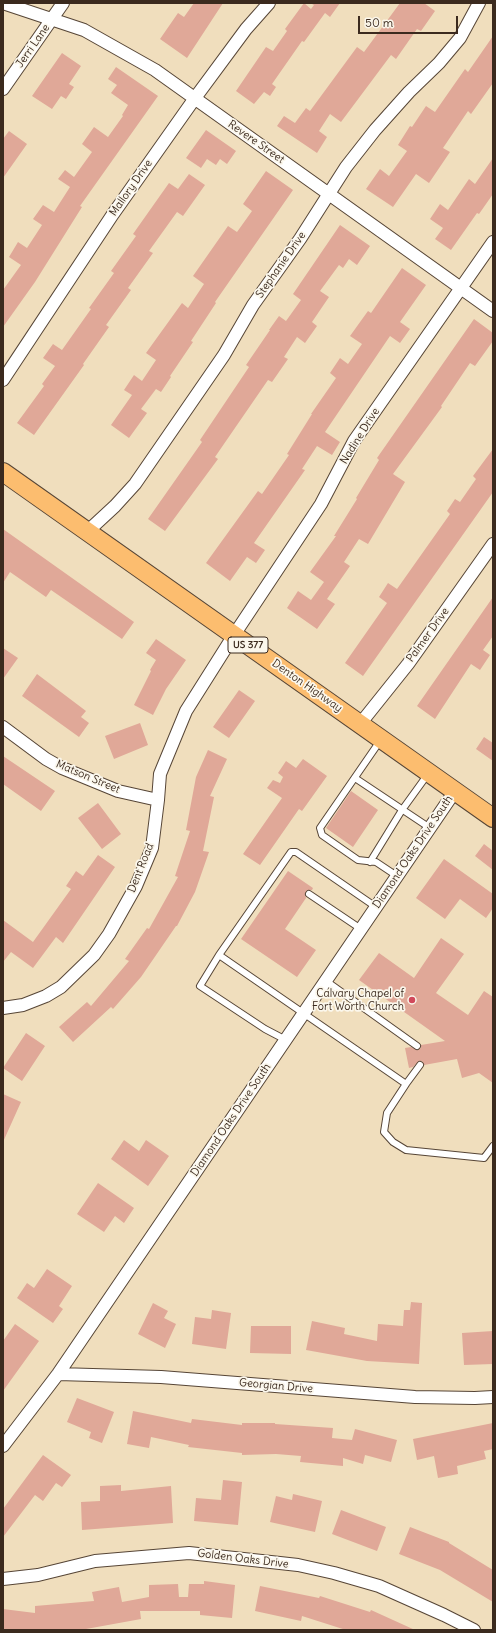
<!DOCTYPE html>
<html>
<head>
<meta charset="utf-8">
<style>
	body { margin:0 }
	#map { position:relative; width:496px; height:1633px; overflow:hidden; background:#f0debd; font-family:Delius,sans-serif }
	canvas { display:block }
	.frame { position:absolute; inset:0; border:4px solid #3b2a1e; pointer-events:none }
	.scale { position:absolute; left:358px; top:16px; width:100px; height:18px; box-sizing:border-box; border:2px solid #3b2a1e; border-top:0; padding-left:5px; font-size:12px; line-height:14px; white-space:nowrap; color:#3b2a1e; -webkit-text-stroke:3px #fbf7ec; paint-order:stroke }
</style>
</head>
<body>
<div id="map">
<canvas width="496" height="1633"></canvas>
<div class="frame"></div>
<div class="scale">50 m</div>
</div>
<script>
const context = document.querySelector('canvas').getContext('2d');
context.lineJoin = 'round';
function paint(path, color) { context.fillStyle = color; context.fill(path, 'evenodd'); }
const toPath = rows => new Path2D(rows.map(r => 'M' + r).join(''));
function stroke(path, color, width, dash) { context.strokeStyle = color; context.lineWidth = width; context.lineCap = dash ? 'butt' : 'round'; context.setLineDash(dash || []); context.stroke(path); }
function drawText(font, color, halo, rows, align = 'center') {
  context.font = font + ' Delius,sans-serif'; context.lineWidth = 3.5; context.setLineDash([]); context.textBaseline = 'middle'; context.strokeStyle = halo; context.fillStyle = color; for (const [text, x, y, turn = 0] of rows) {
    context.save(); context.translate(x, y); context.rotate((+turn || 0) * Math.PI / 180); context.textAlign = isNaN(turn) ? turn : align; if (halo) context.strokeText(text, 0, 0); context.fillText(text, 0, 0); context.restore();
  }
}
paint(toPath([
	[194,3,223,3,187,58,160,39,178,13,184,17],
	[304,3,311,9,314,5,310,3,340,3,330,17,325,13,304,42,302,41,272,84,276,87,270,96,264,92,254,104,236,91,266,47,273,51,287,31,285,29],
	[400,3,424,3,435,11,421,31,417,29,396,59,391,55,341,122,330,114,319,131,327,137,317,153,277,126,284,116,295,123,306,108,310,111,357,47,364,52],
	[493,36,493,83,471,114,468,111,443,148,450,152,429,183,416,174,393,207,366,189,380,169,389,176,407,151,398,145,410,126,412,127,426,106,435,112,465,69,468,72],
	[62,53,81,66,69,84,74,87,66,99,61,96,52,109,32,96],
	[116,67,158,96,80,206,82,207,35,282,3,327,3,290,21,265,9,257,18,242,27,248,42,225,33,219,43,205,54,212,70,187,58,179,65,170,74,177,92,152,82,144,94,127,108,137,123,116,122,115,128,105,111,93,117,85,108,79],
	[206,130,236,151,227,164,220,159,216,165,207,159,201,168,186,158],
	[9,131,27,144,3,178,3,139],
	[493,158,493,194,479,214,477,213,451,250,435,239,443,228,430,219,440,204,448,210,469,179,475,184],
	[266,171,293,190,215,302,216,303,191,341,193,342,170,376,171,377,161,392,156,389,141,409,147,413,129,438,111,425,132,395,124,390,134,375,142,381,156,360,146,353,182,303,188,308,204,284,193,276,228,226,237,232,252,211,243,204],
	[189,174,205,185,183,216,177,212,149,251,153,253,128,288,131,290,106,325,109,327,83,364,84,365,34,435,17,423,44,386,42,384,55,366,43,358,53,344,62,350,91,309,89,308,114,273,111,271,136,236,133,234,169,183,178,189],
	[340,225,370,246,357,265,349,259,343,268,339,265,320,291,329,297,312,322,317,326,305,343,297,337,284,357,288,359,272,382,268,380,215,457,218,459,165,531,148,519,202,442,200,440,249,367,246,365,270,330,269,330,279,316,286,321,301,300,293,294],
	[402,268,426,285,400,322,410,329,400,343,390,336,325,432,340,442,332,455,317,446,302,469,305,470,254,543,265,550,256,563,247,557,230,581,206,563,258,491,262,494,289,455,287,454,312,414,311,414,336,378,330,373,340,358,348,364,362,344,350,336,368,311,371,313],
	[474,319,493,333,493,341,475,366,470,363,441,406,442,407,393,474,405,482,368,544,359,539,344,562,350,566,327,599,335,604,317,629,287,608,298,591,311,600,324,582,310,572,336,536,334,536,357,499,356,498,379,460,377,458],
	[493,449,493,492,363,676,345,663,387,603,379,597,388,583,397,589,450,514,447,511,455,499,460,502,476,479,473,476],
	[3,529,134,622,122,639,51,590,46,597,10,572,3,583],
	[493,597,493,636,483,650,490,655,480,670,471,664,435,719,417,706],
	[156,639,186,660,166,689,153,715,134,705,151,671,150,670,156,660,146,653],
	[3,648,18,658,3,679],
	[37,674,86,711,81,717,89,723,79,737,22,696],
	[239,690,255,701,229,738,213,727],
	[140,723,148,745,114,759,105,736],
	[484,737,493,743,493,761,476,749],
	[208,750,227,759,210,796,214,797,203,851,209,852,195,892,177,926,176,926,141,977,113,1009,111,1007,73,1042,59,1027,87,1002,91,1006,129,961,125,959,147,928,149,929,178,877,175,876,190,831,186,830,196,777],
	[3,756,55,791,41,811,3,784],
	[303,759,327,776,302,811,299,809,260,865,243,854,282,798,267,788,273,780,280,783,283,777,278,773,286,761,296,768],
	[351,791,378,810,353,847,326,828],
	[98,803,121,834,102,849,78,818],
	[484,844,493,851,493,870,475,856],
	[98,855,115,867,63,943,56,937,33,968,11,952,3,962,3,920,33,942,71,889,66,886,76,871,83,876],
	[444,859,493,894,493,908,486,918,460,899,445,919,416,898],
	[288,871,313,888,312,890,309,890,306,891,305,894,306,898,285,929,316,950,297,977,241,939],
	[441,938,464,954,436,993,468,1015,484,991,493,997,493,1083,479,1073,462,1078,457,1059,424,1065,422,1061,419,1061,413,1067,409,1068,405,1048,411,1047,418,1050,421,1048,421,1045,445,1041,359,980,379,953,414,978],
	[26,1033,45,1046,22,1081,3,1068],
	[3,1094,21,1102,3,1142],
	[124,1140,139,1151,146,1140,169,1156,148,1186,111,1159],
	[98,1183,134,1208,124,1223,115,1216,104,1232,77,1214],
	[47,1269,72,1286,59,1306,63,1309,53,1323,17,1298,27,1283,34,1288],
	[411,1302,422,1303,419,1364,367,1361,306,1350,312,1321,345,1328,344,1334,377,1341,378,1324,403,1326,404,1310,410,1310],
	[153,1303,168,1311,164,1318,176,1324,165,1348,138,1334],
	[212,1310,231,1313,226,1349,192,1344,195,1317,211,1319],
	[15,1324,39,1341,3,1391,3,1341],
	[251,1326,291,1326,291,1354,250,1353],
	[493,1331,493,1364,464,1365,462,1333],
	[77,1398,114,1412,102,1443,89,1438,91,1432,67,1422],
	[133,1411,191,1423,192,1419,242,1425,242,1423,275,1423,275,1424,333,1428,332,1438,352,1440,355,1429,397,1440,391,1462,365,1455,363,1464,343,1458,343,1466,300,1462,301,1456,276,1454,242,1455,242,1453,188,1447,189,1445,151,1437,149,1448,127,1444],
	[493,1423,493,1449,484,1451,486,1459,457,1466,458,1474,438,1478,434,1456,417,1460,413,1439],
	[43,1455,71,1475,62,1487,56,1483,43,1501,35,1495,3,1537,3,1509],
	[223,1480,242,1482,238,1525,194,1521,196,1498,221,1500],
	[121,1485,121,1491,171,1486,173,1523,82,1530,81,1502,100,1501,100,1486],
	[293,1494,322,1501,315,1532,270,1522,276,1496,292,1500],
	[341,1510,386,1527,377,1551,332,1534],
	[410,1527,449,1542,449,1543,493,1570,493,1602,440,1570,399,1554],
	[204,1581,235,1585,232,1618,200,1615,200,1611,140,1611,141,1619,86,1629,3,1630,3,1609,35,1613,35,1606,94,1601,92,1592,119,1587,122,1602,149,1597,149,1585,178,1584,179,1597,188,1597,189,1584,204,1584],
	[260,1586,319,1598,320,1596,370,1612,371,1610,415,1630,346,1630,302,1616,301,1621,255,1611]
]), '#e0a898');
const service = toPath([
	[380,741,320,828,322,835,358,860,376,862,397,876],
	[355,778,430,828],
	[370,862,402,810,428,774],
	[309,894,361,929],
	[219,955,291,852,296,852,376,907],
	[326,981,417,1046],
	[286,1040,265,1029,200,986,219,955,406,1084,387,1113,384,1132,393,1142,406,1150,484,1158,493,1146],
	[406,1084,420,1065]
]);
const minor = toPath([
	[3,3,84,30,155,70,493,311],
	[3,89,63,3],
	[3,380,113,214,195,98,246,29,269,3],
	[88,531,115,506,135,484,224,355,253,305,300,239,346,167,375,130,409,92,439,63,460,38,479,3],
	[360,724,408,664,493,544],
	[3,727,46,759,62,768,118,791,158,800],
	[3,1008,23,1005,46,996,61,987,94,955,109,934,136,886,152,848,158,800,160,774,186,711,234,635,321,504,354,441,493,242],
	[58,1374,161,1377,415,1397,475,1398,493,1397],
	[3,1446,58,1374,455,791],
	[3,1579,38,1575,95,1561,189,1553,298,1565,334,1573,379,1586,444,1615,474,1630]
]);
const primary = toPath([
	[3,472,493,818]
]);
stroke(service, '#564536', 8);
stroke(minor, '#564536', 14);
stroke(primary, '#564536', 20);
stroke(service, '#fff', 6);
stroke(minor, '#fff', 12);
stroke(primary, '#fcbd6f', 18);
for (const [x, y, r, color] of [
	[412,1000,4,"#d1495b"]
]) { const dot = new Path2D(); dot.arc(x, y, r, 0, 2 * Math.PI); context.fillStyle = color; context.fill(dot); stroke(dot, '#fbf7ec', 1.5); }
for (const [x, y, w] of [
	[248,645,40]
]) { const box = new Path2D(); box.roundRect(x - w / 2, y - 8, w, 16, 3); context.fillStyle = '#fbf7ec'; context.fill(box); stroke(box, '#3b2a1e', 1); }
drawText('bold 10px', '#3b2a1e', null, [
	["US 377",248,645]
]);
drawText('11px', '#3b2a1e', '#fbf7ec', [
	["Jerri Lane",33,46,-55],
	["Revere Street",256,142,35],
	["Mallory Drive",131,188,-55],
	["Stephanie Drive",281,265,-55],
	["Nadine Drive",360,436,-58],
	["Palmer Drive",428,635,-54],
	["Denton Highway",307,686,35],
	["Matson Street",88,777,23],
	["Diamond Oaks Drive South",413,852,-56],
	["Dent Road",141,868,-68],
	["Diamond Oaks Drive South",231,1120,-56],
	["Georgian Drive",276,1386,5],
	["Golden Oaks Drive",243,1559,7]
]);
drawText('11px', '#3b2a1e', '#fbf7ec', [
	["Calvary Chapel of",404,994],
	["Fort Worth Church",404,1007]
], 'right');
</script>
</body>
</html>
